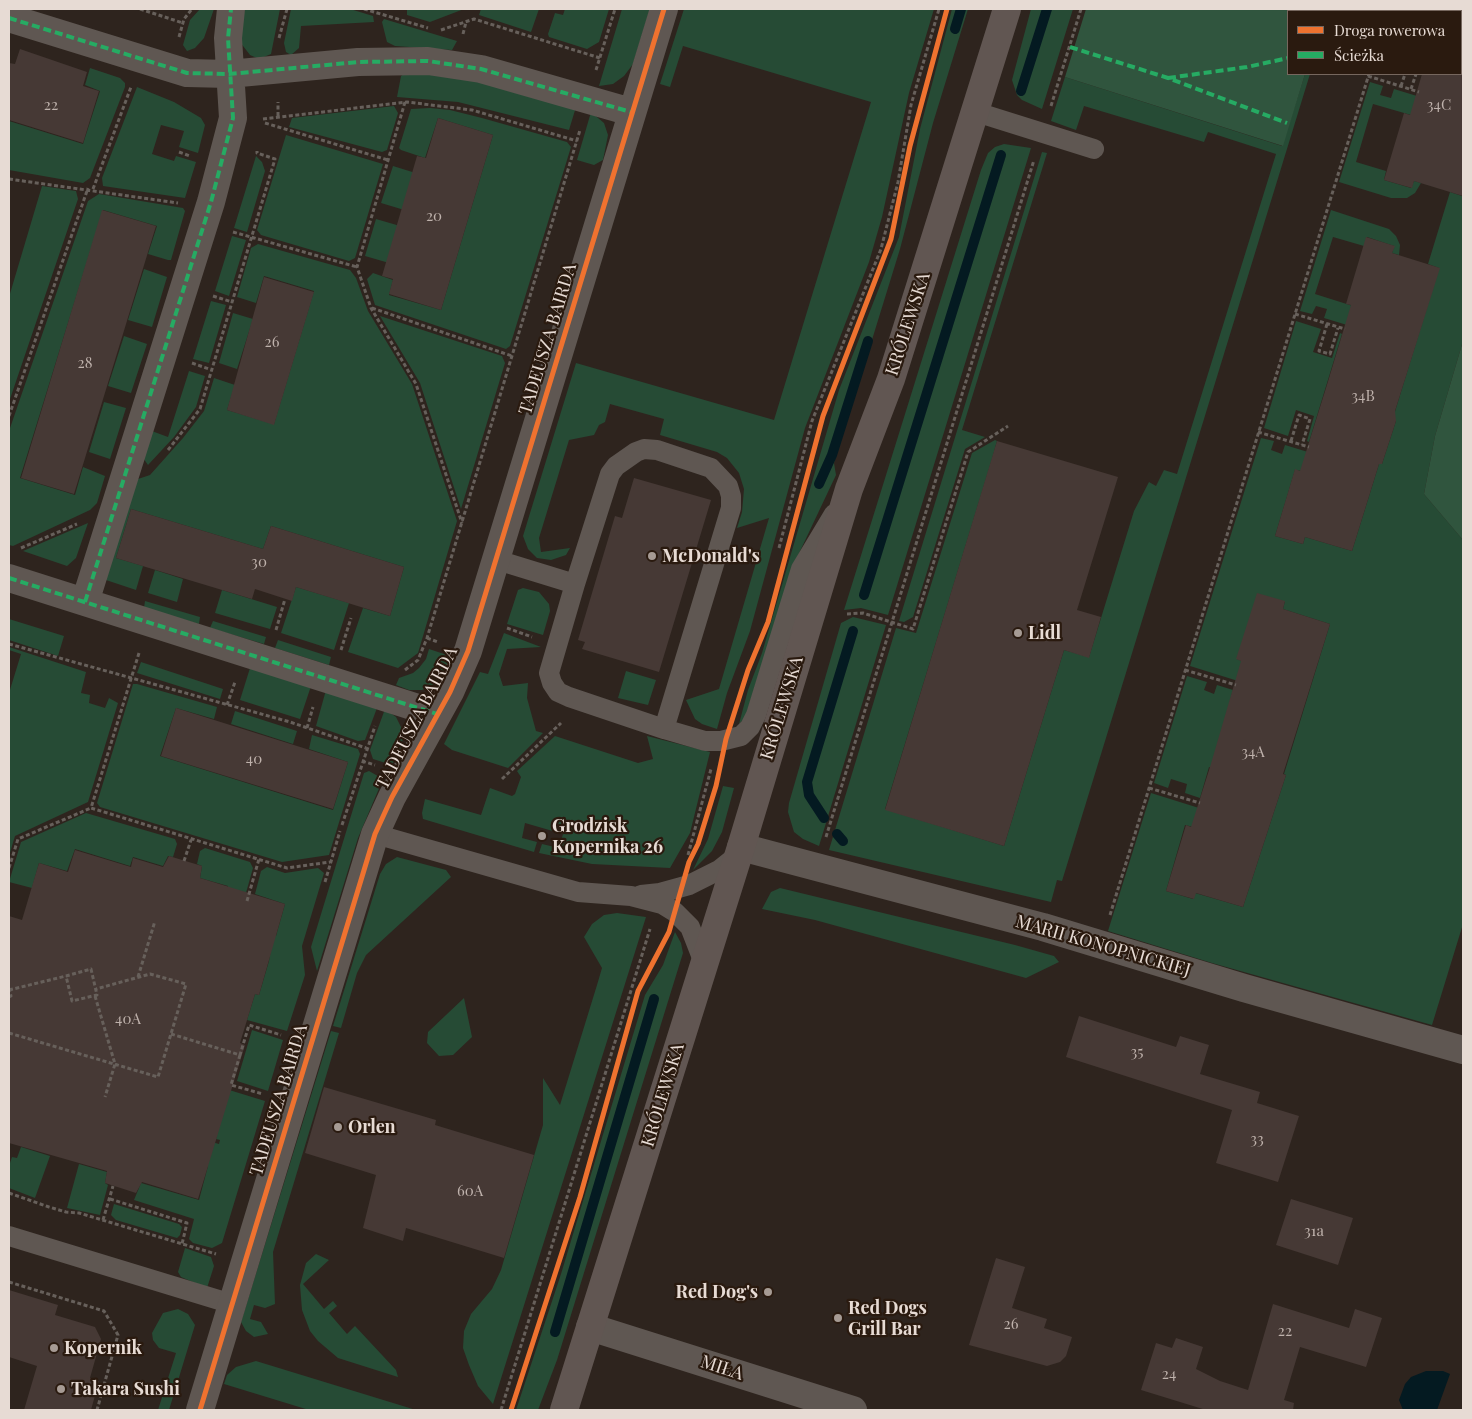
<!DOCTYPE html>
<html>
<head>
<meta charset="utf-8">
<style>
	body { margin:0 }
	#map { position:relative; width:1472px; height:1419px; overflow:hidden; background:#2e241e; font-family:"Playfair Display",serif }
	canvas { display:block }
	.frame { position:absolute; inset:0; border:10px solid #e7dbd4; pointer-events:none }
	.legend { position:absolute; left:1287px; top:10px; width:175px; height:65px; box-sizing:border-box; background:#2a1a0f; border:1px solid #76675e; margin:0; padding:6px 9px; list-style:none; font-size:15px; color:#e7dbd4 }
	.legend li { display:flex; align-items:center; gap:10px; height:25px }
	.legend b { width:25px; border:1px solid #76675e }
</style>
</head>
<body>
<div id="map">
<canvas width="1472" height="1419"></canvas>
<div class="frame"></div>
<ul class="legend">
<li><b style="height:6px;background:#ef722f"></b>Droga rowerowa</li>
<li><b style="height:6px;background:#26ab63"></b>Ścieżka</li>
</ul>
</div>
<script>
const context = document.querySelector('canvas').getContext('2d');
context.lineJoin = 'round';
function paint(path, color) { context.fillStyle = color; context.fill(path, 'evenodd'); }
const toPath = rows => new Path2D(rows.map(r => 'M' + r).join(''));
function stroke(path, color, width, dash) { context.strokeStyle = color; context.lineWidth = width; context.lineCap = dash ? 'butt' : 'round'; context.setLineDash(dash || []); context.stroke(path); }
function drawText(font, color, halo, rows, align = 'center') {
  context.font = font + ' "Playfair Display",serif'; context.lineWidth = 4.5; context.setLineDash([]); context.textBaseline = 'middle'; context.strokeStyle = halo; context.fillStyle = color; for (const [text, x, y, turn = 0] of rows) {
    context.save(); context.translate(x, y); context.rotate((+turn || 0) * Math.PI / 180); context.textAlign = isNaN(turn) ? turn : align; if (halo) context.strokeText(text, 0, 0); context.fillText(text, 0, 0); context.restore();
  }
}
paint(toPath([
	[200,9,214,9,204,38,195,48,187,51,183,45,190,20],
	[245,9,280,9,271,54,259,59,250,55,240,42,239,30],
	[291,9,350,9,373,16,374,22,301,26,299,48,291,55,286,52,284,43],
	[407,9,464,9,430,22,407,15],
	[481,9,539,9,531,32,479,15],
	[565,9,609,9,599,42,587,49,549,37,548,34,555,13,563,15],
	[622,9,650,9,633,64,624,76,613,84,599,86],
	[684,9,934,9,909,93,882,217,869,262,805,428,750,631,727,693,717,729,702,724,695,719,686,700,719,689,769,518,737,528,742,512,744,489,739,473,727,458,717,452,660,435,664,419,610,404,605,422,599,425,594,435,569,440,539,538,541,552,570,548,566,555,551,560,537,558,528,549,523,536,576,363,774,420,871,102,683,46,670,87,660,84],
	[952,9,968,9,933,123,900,249,834,463,836,475,793,566,745,718,739,724,748,690,762,653,839,390,899,237,920,129],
	[1031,9,1073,9,1042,109,1022,100,1017,95,1012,80],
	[384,19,457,41,452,50,395,46,387,42,382,22],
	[90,68,120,78,125,83,125,87,90,178,83,183,9,170,9,121,83,144,100,91,85,85],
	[408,71,450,74,576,107,569,130,458,102,397,97,401,76],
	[1305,74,1310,74,1062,881,1057,880,1051,902,829,850,896,628,916,633,972,453,995,440,997,441,992,459,885,809,1004,846,1064,650,1089,657,1134,511,1149,482,1156,486,1164,470,1177,474,1276,154,1208,132,1204,142,1084,106,1076,130,1051,121,1065,77,1282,146],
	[1370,82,1383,86,1380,95,1391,98,1394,89,1417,96,1411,115,1373,104,1356,162,1386,171,1384,180,1411,188,1414,181,1421,183,1415,193,1407,198,1391,198,1339,182],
	[137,87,174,102,201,118,205,125,198,153,179,147,184,131,161,125,152,154,174,161,176,156,196,162,185,198,103,186,102,178],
	[394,106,398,113,387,150,382,152,289,127,292,118],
	[430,108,450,110,482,118,567,142,571,147,510,346,506,349,375,305,367,279,373,273,393,280,389,295,441,310,493,135,438,118,425,158,401,150,399,148,411,109],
	[591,112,604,123,608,135,603,160,594,165,577,160],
	[286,135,383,164,355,258,349,261,261,235,257,230],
	[1004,144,1031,148,888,615,861,608,844,610,981,170,988,153,995,147],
	[1042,152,1047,153,962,430,985,437,965,449,913,617,904,622,899,621],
	[256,156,262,162,265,171,247,232,234,228],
	[393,166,422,175,411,212,381,203],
	[42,186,76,191,78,199,9,402,9,297],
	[1463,191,1463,341,1435,436,1424,494,1463,540,1463,924,1432,1025,1212,963,1108,931,1151,793,1199,808,1193,827,1185,825,1166,891,1193,899,1195,893,1243,907,1286,775,1284,774,1330,624,1283,609,1285,601,1237,659,1244,662,1238,681,1190,666,1261,438,1274,441,1271,450,1282,454,1285,445,1308,452,1302,471,1295,470,1275,536,1303,544,1305,537,1352,551,1379,464,1382,464,1396,421,1393,418,1439,268,1428,264,1450,192,1462,196],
	[99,194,183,208,185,211,171,260,168,260,148,254,157,226,103,210,20,478,75,495,83,467,105,476,97,503,90,510,13,546,9,545,9,431,88,201],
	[1331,210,1389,229,1396,236,1400,245,1399,255,1392,253,1394,246,1367,237,1364,246,1333,237,1315,294,1353,306,1347,325,1324,318,1327,309,1316,306,1312,314,1300,311],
	[376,219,407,228,396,265,365,256],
	[232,236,246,240,229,296,215,291],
	[258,244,350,270,356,278,368,311,412,384,457,521,418,653,398,668,348,652,363,608,390,616,404,567,271,526,263,549,131,509,116,558,143,566,136,590,103,579,132,481,150,475,183,438,204,411,214,378,235,385,227,410,274,424,314,291,264,276,256,303,237,297,251,248],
	[144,269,167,277,152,327,128,320],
	[211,301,226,305,209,363,193,359],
	[233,313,253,319,237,369,219,363],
	[380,316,502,356,505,363,461,509,420,383],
	[1296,321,1321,329,1313,352,1332,358,1340,333,1342,334,1309,442,1307,441,1314,416,1296,410,1288,436,1264,428],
	[124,336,147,344,131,393,108,386],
	[189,371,205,376,196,407,174,437,148,465,141,455,149,430,168,437],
	[104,402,126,408,110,459,89,452],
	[88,523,76,558,67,566,23,551],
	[155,570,183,579,177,602,148,593],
	[296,587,349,603,334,650,281,633],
	[523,588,539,592,549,604,550,611,543,635,507,624,518,590],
	[222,590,277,607,270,629,215,613],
	[145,601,200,617,199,624,144,608],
	[853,617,886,625,819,846,803,839,794,832,788,812,789,803,841,623],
	[9,619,64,636,58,656,9,640],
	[213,621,266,637,264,644,210,628],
	[504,633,541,647,507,649,499,674,503,686,528,683,527,698,536,731,543,733,508,768,452,750,444,744,480,672,488,674],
	[278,640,331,657,329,665,275,648],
	[9,647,86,672,81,693,90,695,89,703,105,708,109,698,118,703,88,802,15,836,9,856,9,693,21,654,9,650],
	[429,649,453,657,440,682,422,690,409,690,396,685,399,678,413,673,419,668,426,659],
	[141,662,223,689,220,699,137,673],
	[250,668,311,686,300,719,240,700],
	[626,671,656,680,648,705,618,698],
	[1187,676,1207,682,1204,690,1214,694,1217,685,1233,690,1212,768,1209,767,1200,798,1185,793,1187,784,1171,779,1168,788,1154,783],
	[133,684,137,684,217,707,214,719,176,708,160,756,333,810,348,762,309,749,312,735,358,749,360,754,329,855,282,862,100,807,97,803],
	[326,690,377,708,365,740,358,741,316,726],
	[385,709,396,717,403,731,402,745,392,765,373,759,370,750],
	[235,711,297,731,293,744,231,724],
	[555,736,638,763,653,759,647,736,710,752,690,833,670,868,592,864,539,853,542,844,559,848,563,834,525,823,522,838,537,842,534,852,423,819,422,813,425,799,481,815,490,788,512,796,515,794,521,777,517,771],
	[369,771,383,779,358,838,317,971,311,947,364,773],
	[723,786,734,788,722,832,712,851,693,870,708,839],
	[86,813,175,839,177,844,173,857,168,856,163,866,133,857,130,866,75,849,67,871,39,863,32,888,9,882,21,842],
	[205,848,250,862,253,868,244,900,226,894,228,886,200,878,202,866,197,864,200,851],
	[397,857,446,870,451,877,366,955,357,973,341,1028,333,1026,380,874,386,864],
	[267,867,285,873,318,868,324,873,302,946,305,975,287,1031,247,1020,255,994,259,995,269,961,273,936,276,936,285,904,255,894,261,871],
	[780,888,1015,945,1054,956,1059,962,1026,978,815,920,762,909,771,892],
	[617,913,646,917,493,1404,478,1386,469,1365,463,1348,464,1331,471,1314,492,1289,501,1270,543,1125,543,1078,560,1105,597,985,602,968,584,937,592,924,604,915],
	[675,932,681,943,683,953,557,1360,538,1410,516,1410,561,1274,645,995,663,965],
	[464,998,472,1037,453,1055,439,1056,427,1043,428,1032],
	[252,1030,283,1040,268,1091,237,1081],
	[331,1031,339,1033,273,1252,275,1304,265,1308,254,1305,250,1319,261,1322,268,1334,254,1337,246,1331,241,1322],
	[226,1089,265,1101,222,1243,212,1248,193,1243,189,1239,194,1219,134,1200,141,1183,199,1200,208,1166,205,1165,212,1142,219,1144,220,1140,216,1139],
	[21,1147,50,1156,35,1198,9,1188,9,1166,12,1157,17,1158],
	[79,1164,107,1172,105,1183,108,1185,100,1215,67,1208],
	[114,1204,179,1224,182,1227,180,1235,177,1238,116,1220,111,1215],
	[185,1248,211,1257,214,1266,207,1288,181,1277,178,1272],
	[316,1254,329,1260,303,1284,324,1309,333,1301,337,1306,329,1313,347,1334,355,1326,396,1370,398,1377,338,1358,318,1341,310,1331,302,1310,300,1285,306,1263],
	[178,1309,188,1314,195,1325,169,1410,158,1410,176,1353,159,1348,153,1340,152,1333,163,1313],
	[256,1361,416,1410,309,1410,224,1384,227,1375,236,1367]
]), '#264b35');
paint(toPath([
	[1086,9,1325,9,1324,11,1288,11,1288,74,1305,74,1283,146,1065,77],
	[1463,341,1463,540,1424,494,1435,436]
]), '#30553e');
paint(toPath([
	[1426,1371,1443,1371,1450,1374,1437,1410,1403,1410,1399,1400,1405,1384,1411,1377]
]), '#041a21');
stroke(toPath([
	[955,29,961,9],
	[1021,91,1047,9],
	[819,484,832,455,868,341],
	[864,595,1001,155],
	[824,818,809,795,807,782,853,631],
	[837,834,843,841],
	[555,1332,654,999]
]), '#041a21', 10);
paint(toPath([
	[20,49,87,72,83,86,99,91,83,143,9,120,9,63,15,64],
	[1422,74,1463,74,1463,196,1414,181,1412,188,1384,180,1404,113,1410,115],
	[438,118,493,135,441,310,389,294,393,279,382,276,417,156,426,158],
	[102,210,156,226,74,494,21,478],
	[1366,237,1395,246,1392,253,1440,268,1395,411,1396,421,1382,464,1379,464,1352,551,1305,537,1303,544,1275,536,1295,469,1300,471,1326,388,1351,305,1346,304],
	[264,277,314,292,274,425,227,410],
	[997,441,1118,477,1077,610,1101,617,1089,658,1064,650,1004,846,885,810],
	[634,478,711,500,659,672,582,649,585,642,578,640,615,516,622,518],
	[131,509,263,549,271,526,404,567,390,616,296,587,292,601,255,589,252,599,116,558],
	[1257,593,1285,601,1283,609,1330,624,1283,774,1286,775,1243,907,1196,893,1194,899,1166,891,1186,825,1191,827,1210,767,1241,661,1236,659],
	[176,708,348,762,333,809,161,756],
	[75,850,131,867,133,858,163,867,169,856,202,866,200,878,285,904,259,995,255,994,240,1043,245,1045,198,1199,142,1182,136,1193,105,1183,107,1171,9,1143,9,916,22,920,39,863,68,872],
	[1079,1016,1176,1047,1180,1036,1209,1045,1200,1074,1260,1092,1257,1103,1299,1116,1278,1182,1216,1163,1232,1110,1066,1057],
	[324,1087,436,1120,435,1125,534,1155,504,1258,406,1228,403,1241,363,1228,376,1175,305,1153],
	[1291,1199,1353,1218,1338,1265,1276,1245],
	[996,1258,1025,1267,1012,1308,1047,1319,1044,1328,1072,1337,1066,1356,1060,1362,1047,1366,969,1345],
	[9,1290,58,1305,55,1315,95,1327,101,1339,90,1378,99,1381,91,1410,24,1410,37,1366,9,1357],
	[1273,1304,1349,1328,1355,1309,1382,1318,1366,1367,1300,1347,1284,1400,1294,1403,1293,1410,1206,1410,1141,1390,1156,1343,1172,1348,1176,1338,1203,1347,1196,1369,1220,1381,1248,1390]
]), '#463935');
stroke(toPath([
	[140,9,183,23],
	[364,9,428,28],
	[1388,11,1388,9],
	[441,30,474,19,600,58],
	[463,34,466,22],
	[179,37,184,19,192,9],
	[279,38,287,9],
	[596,70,615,9],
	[1368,76,1419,92],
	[1401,86,1405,74],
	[1411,89,1416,74],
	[405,102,357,267,371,308,416,384,462,523],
	[1051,106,1081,9],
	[278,116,278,102],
	[263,119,407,102,472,110,577,141],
	[265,123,388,160],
	[179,152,190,156],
	[9,179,178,203],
	[93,189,131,87],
	[233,232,357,267],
	[213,296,232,302],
	[372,308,512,356],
	[1295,314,1345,329],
	[1327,324,1319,351,1330,354,1338,328],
	[192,363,212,370],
	[9,416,88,188],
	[1258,432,1309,447],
	[1291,441,1299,415,1310,419,1302,445],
	[168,450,200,409,275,159,257,153,257,151],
	[21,548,77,524],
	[779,548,812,421,881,249,898,182,911,105,939,9],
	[847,614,863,613,913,629,968,452,1008,426],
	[507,628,532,637],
	[276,630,285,599],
	[427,638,438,642],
	[9,644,290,722,366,748],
	[341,650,351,618],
	[139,653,91,808,287,868,330,862],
	[405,670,418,660,427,638,580,130],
	[1185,670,1236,685],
	[227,705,235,682],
	[307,728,313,707],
	[362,761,375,765],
	[502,779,561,723],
	[1149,788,1200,803],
	[342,825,375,726],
	[826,837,1034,160],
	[688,855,711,769],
	[184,861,191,840],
	[9,868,18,839,91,808],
	[325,882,340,831],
	[247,901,259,859],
	[1110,915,1369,74],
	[138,977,155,921],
	[9,988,11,996,9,997],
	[9,990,66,976,91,969,97,995,72,1001,66,976],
	[95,996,115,1064,105,1097],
	[9,1033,158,1077,186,984,150,974,96,989],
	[171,1034,240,1055,249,1025,281,1035],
	[240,1055,231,1085,263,1094],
	[9,1193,49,1207,66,1212,79,1213,216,1254],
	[110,1199,187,1223,182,1244],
	[103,1220,113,1186],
	[9,1282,104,1311,118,1335,97,1410],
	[501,1410,650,929]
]), '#67605b', 3, [4, 2.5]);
stroke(toPath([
	[976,112,1094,149],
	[497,560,575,584],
	[664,729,569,697,558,692,552,683,549,673,575,584,610,474,616,466,636,452,644,449,657,450,711,468,728,486,731,496,731,508,664,729,705,741,721,741,741,736,750,727,756,715,801,569,834,514],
	[375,834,578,892,631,896,662,904,675,912,690,927,704,963],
	[641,895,660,893,689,885,719,870,739,854],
	[9,1236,232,1304]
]), '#5f5752', 20);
stroke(toPath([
	[9,18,187,73,229,74,358,62,428,61,481,69,631,112],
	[9,578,437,714],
	[85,602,211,202,233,118,228,38,231,9],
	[741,847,1043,927,1244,988,1463,1050],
	[590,1327,853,1410],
	[200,1410,375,834,392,797,450,692,468,651,664,9]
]), '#5f5752', 28);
stroke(toPath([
	[564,1410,741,847,849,489,891,379,1007,9]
]), '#615652', 28);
stroke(toPath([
	[9,18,187,73,229,74,358,62,428,61,481,69,631,112],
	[1070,47,1168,78,1287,123],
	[1168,78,1247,67,1288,58],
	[9,578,437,714],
	[85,602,211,202,233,118,228,38,231,9]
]), '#26ab63', 4, [8, 4]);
stroke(toPath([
	[200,1410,375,834,392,797,450,692,468,651,664,9],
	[511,1410,580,1197,638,991,669,932,689,862,698,844,716,786,726,739,748,670,768,622,823,416,891,239,910,146,947,9]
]), '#ef722f', 5);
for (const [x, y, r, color] of [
	[652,556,5,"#a69b94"],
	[1018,633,5,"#a69b94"],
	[542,836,5,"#a69b94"],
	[338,1127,5,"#a69b94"],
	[768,1292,5,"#a69b94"],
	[838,1318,5,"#a69b94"],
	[54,1348,5,"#a69b94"],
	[61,1389,5,"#a69b94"]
]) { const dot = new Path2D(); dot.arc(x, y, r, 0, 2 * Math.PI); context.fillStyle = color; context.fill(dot); stroke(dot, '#2a1a0f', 2); }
drawText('15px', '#bfb2ac', null, [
	["22",51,105],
	["34C",1439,105],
	["20",434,216],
	["26",272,342],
	["28",85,363],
	["34B",1363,396],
	["30",259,562],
	["34A",1253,752],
	["40",254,759],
	["40A",128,1019],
	["35",1137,1052],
	["33",1257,1139],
	["60A",470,1191],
	["31a",1314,1231],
	["26",1011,1324],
	["22",1285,1331],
	["24",1169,1374]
]);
drawText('18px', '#e7dbd4', '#2a1a0f', [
	["KRÓLEWSKA",908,324,-72],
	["TADEUSZA BAIRDA",548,339,-73],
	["KRÓLEWSKA",782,708,-73],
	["TADEUSZA BAIRDA",417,718,-63],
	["MARII KONOPNICKIEJ",1103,946,16],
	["KRÓLEWSKA",663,1095,-73],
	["TADEUSZA BAIRDA",279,1100,-73],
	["MIŁA",722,1368,18]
]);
drawText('bold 18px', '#e7dbd4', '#2a1a0f', [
	["McDonald's",662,556],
	["Lidl",1028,633],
	["Grodzisk",552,826],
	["Kopernika 26",552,847],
	["Orlen",348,1127],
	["Red Dog's",758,1292,"right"],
	["Red Dogs",848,1308],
	["Grill Bar",848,1329],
	["Kopernik",64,1348],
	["Takara Sushi",71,1389]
], 'left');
</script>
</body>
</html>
